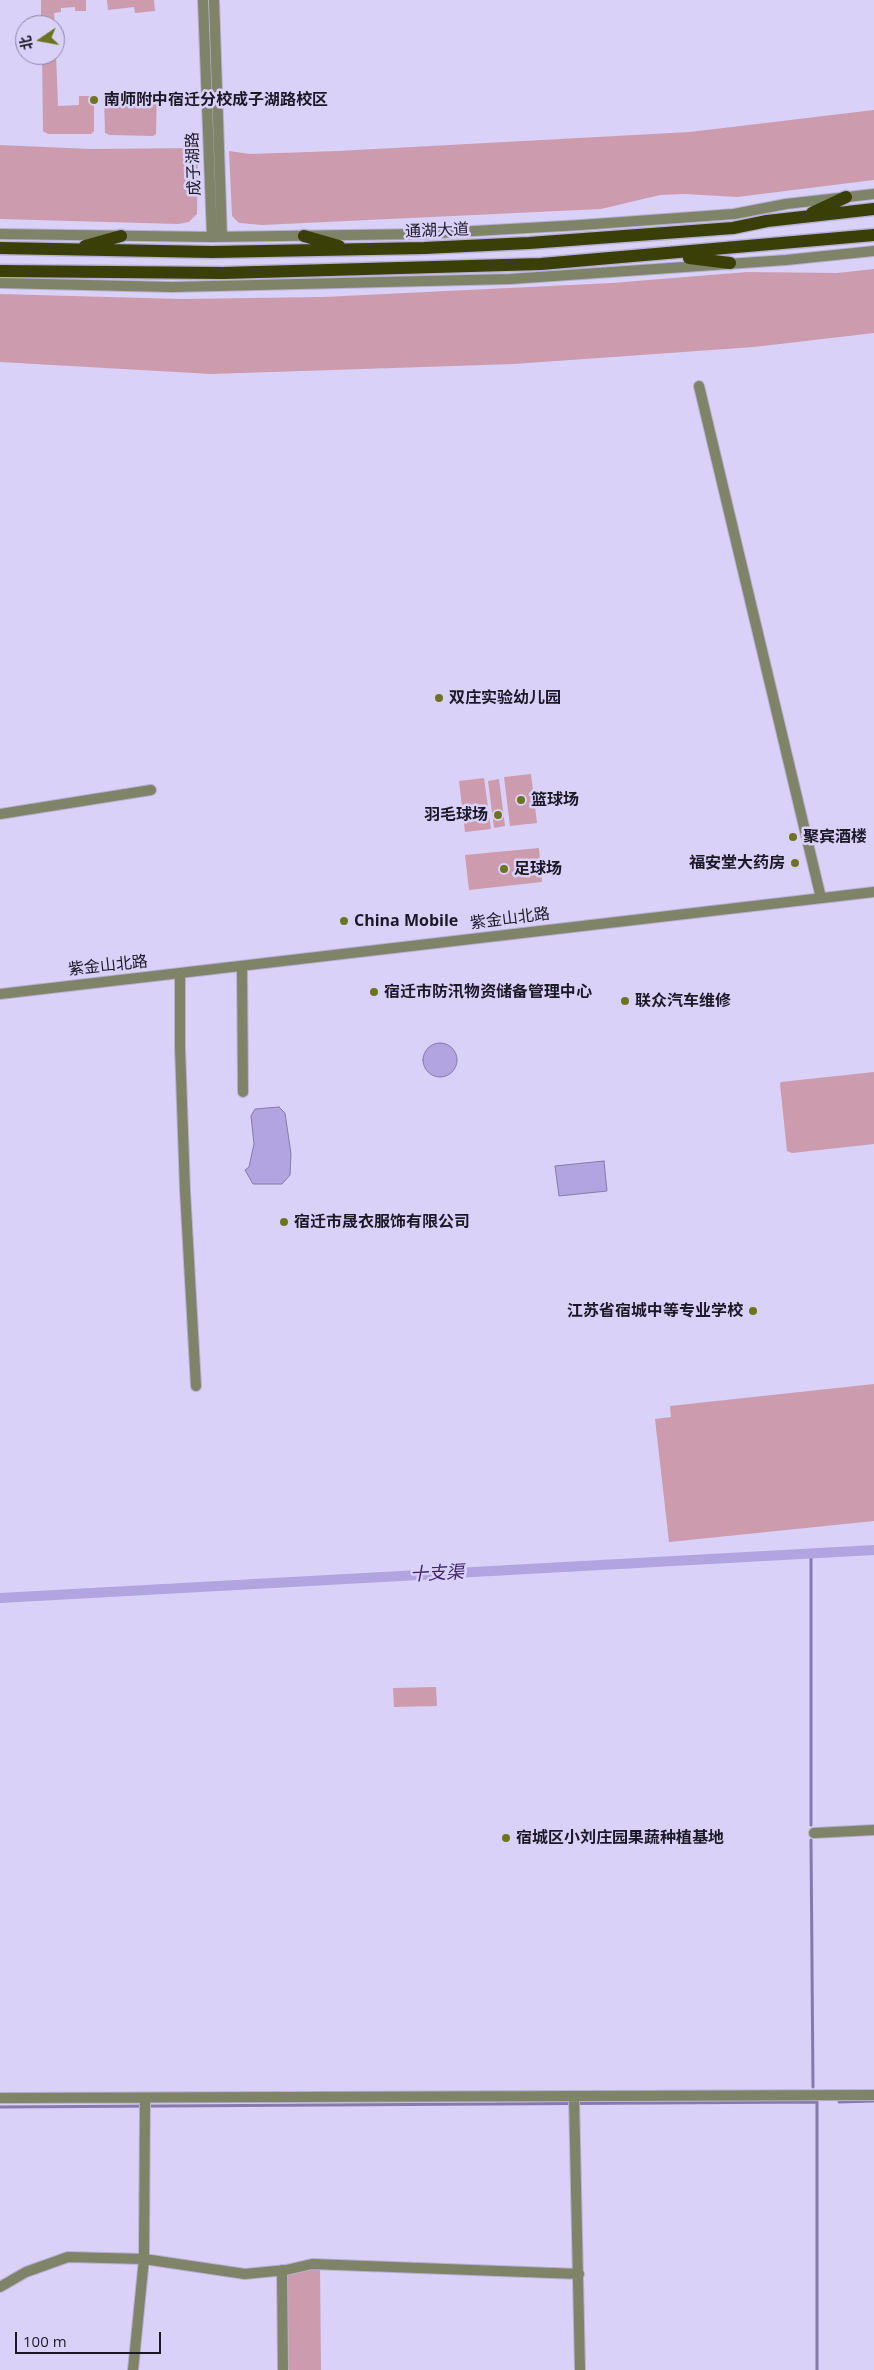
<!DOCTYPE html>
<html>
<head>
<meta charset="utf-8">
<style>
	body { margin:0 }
	#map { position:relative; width:874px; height:2370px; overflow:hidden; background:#d9d1f8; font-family:"Open Sans","Noto Sans SC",sans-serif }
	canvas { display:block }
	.north { position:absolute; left:15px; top:15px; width:50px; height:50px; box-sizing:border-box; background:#d9d1f8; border:1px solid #8d87a4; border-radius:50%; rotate:258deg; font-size:14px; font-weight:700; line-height:20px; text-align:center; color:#1c1927 }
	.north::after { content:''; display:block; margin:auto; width:18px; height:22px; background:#6c751e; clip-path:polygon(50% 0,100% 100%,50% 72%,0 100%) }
	.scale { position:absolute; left:15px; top:2332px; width:146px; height:22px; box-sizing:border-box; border:2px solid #1c1927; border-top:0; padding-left:6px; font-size:15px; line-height:18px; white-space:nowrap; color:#1c1927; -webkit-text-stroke:4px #d9d1f8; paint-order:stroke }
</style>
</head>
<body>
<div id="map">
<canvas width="874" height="2370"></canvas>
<div class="north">北</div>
<div class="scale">100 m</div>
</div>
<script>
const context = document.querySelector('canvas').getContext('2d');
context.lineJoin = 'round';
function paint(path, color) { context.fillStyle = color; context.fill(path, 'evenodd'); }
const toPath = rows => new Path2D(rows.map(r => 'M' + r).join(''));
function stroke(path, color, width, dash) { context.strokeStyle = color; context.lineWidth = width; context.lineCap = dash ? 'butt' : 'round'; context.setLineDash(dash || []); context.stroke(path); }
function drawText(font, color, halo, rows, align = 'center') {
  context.font = font + ' "Open Sans","Noto Sans SC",sans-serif'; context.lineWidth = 5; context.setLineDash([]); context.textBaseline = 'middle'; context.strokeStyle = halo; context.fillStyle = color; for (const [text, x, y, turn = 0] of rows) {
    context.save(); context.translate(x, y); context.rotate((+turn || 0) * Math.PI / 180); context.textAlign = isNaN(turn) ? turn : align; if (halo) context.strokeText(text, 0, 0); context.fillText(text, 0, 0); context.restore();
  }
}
paint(toPath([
	[41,0,86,0,86,11,75,11,75,7,61,8,61,12,54,13,55,25,41,25],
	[107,0,154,0,155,11,135,13,134,7,108,10],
	[55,29,58,106,79,105,79,96,94,96,94,131,91,134,48,134,43,131,42,55,55,55],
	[137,91,157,92,156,134,153,136,110,135,105,133,104,96,114,96,114,103,136,102],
	[874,110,874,180,737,197,685,194,660,195,601,209,262,225,239,223,232,216,229,151,250,154,338,151,690,132],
	[0,145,91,149,198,148,197,214,189,222,178,224,0,219],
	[874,269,874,333,754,347,514,364,211,374,0,362,0,294,181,299,323,297,612,283,747,272,837,273],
	[531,774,537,823,510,826,504,777],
	[484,778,491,829,465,832,459,781],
	[499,779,505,826,494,828,488,781],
	[539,848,542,882,469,890,465,855],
	[874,1072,874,1144,792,1153,787,1151,780,1084,781,1082],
	[874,1384,874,1521,669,1542,655,1419,671,1417,670,1406],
	[436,1687,437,1706,394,1707,393,1688],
	[315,2269,320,2270,321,2370,287,2370,286,2275,288,2272]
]), '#cc9bad');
const water = toPath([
	'423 1060a17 17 0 1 1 34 0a17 17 0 1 1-34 0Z',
	[279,1107,285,1113,291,1154,290,1175,282,1184,253,1184,245,1170,249,1167,254,1144,251,1116,255,1109,279,1107],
	[604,1161,607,1191,559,1196,555,1166,604,1161]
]);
paint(water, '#b2a3e1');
stroke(water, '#857aa9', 1);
stroke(toPath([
	[811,1554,811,1825],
	[811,1840,813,2087],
	[839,2102,874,2101],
	[0,2107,817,2102,817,2370]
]), '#857aa9', 3);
stroke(toPath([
	[0,1598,874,1550]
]), '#b2a3e1', 10);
const minor = toPath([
	[203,0,212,237],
	[214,0,222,237],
	[0,234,212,237,421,234,581,225,734,214,786,204,874,194],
	[0,283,172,287,510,279,786,260,874,251],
	[699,386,821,898],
	[0,814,151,790],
	[242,966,243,1092],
	[180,973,180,1047,185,1190,196,1386],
	[0,994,874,892],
	[814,1833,874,1830],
	[574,2097,580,2370],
	[0,2098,874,2095],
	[282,2270,283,2370],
	[0,2287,26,2272,68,2257,144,2259,245,2274,286,2270,312,2264,579,2274],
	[133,2370,144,2259,145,2098]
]);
const major = toPath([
	[812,213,846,197],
	[304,236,339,246],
	[85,246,121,236],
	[0,248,212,252,424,248,529,243,733,228,767,221,874,209],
	[689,258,730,263],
	[0,271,223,273,541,264,874,235]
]);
stroke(minor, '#b7b0d2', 12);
stroke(major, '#b7b0d2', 15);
stroke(minor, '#7f8368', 10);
stroke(major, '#393f06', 12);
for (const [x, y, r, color] of [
	[94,100,5,"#6c751e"],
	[439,698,5,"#6c751e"],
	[521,800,5,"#6c751e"],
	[498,815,5,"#6c751e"],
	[793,837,5,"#6c751e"],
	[795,863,5,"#6c751e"],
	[504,869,5,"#6c751e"],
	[344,921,5,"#6c751e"],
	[374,992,5,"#6c751e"],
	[625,1001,5,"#6c751e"],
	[284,1222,5,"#6c751e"],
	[753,1311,5,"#6c751e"],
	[506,1838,5,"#6c751e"]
]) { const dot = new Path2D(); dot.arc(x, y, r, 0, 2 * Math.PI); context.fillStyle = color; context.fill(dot); stroke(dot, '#d9d1f8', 2); }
drawText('bold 16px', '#1c1927', '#d9d1f8', [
	["南师附中宿迁分校成子湖路校区",104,100],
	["双庄实验幼儿园",449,698],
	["篮球场",531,800],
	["羽毛球场",488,815,"right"],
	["聚宾酒楼",803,837],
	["福安堂大药房",785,863,"right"],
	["足球场",514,869],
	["China Mobile",354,921],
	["宿迁市防汛物资储备管理中心",384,992],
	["联众汽车维修",635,1001],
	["宿迁市晟衣服饰有限公司",294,1222],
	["江苏省宿城中等专业学校",743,1311,"right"],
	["宿城区小刘庄园果蔬种植基地",516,1838]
], 'left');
drawText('16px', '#1c1927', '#d9d1f8', [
	["成子湖路",194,164,-92],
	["通湖大道",437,231,-2],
	["紫金山北路",510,919,-7],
	["紫金山北路",108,966,-6]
]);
drawText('italic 18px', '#3d246b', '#d9d1f8', [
	["十支渠",437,1574,-3]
]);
</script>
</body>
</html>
